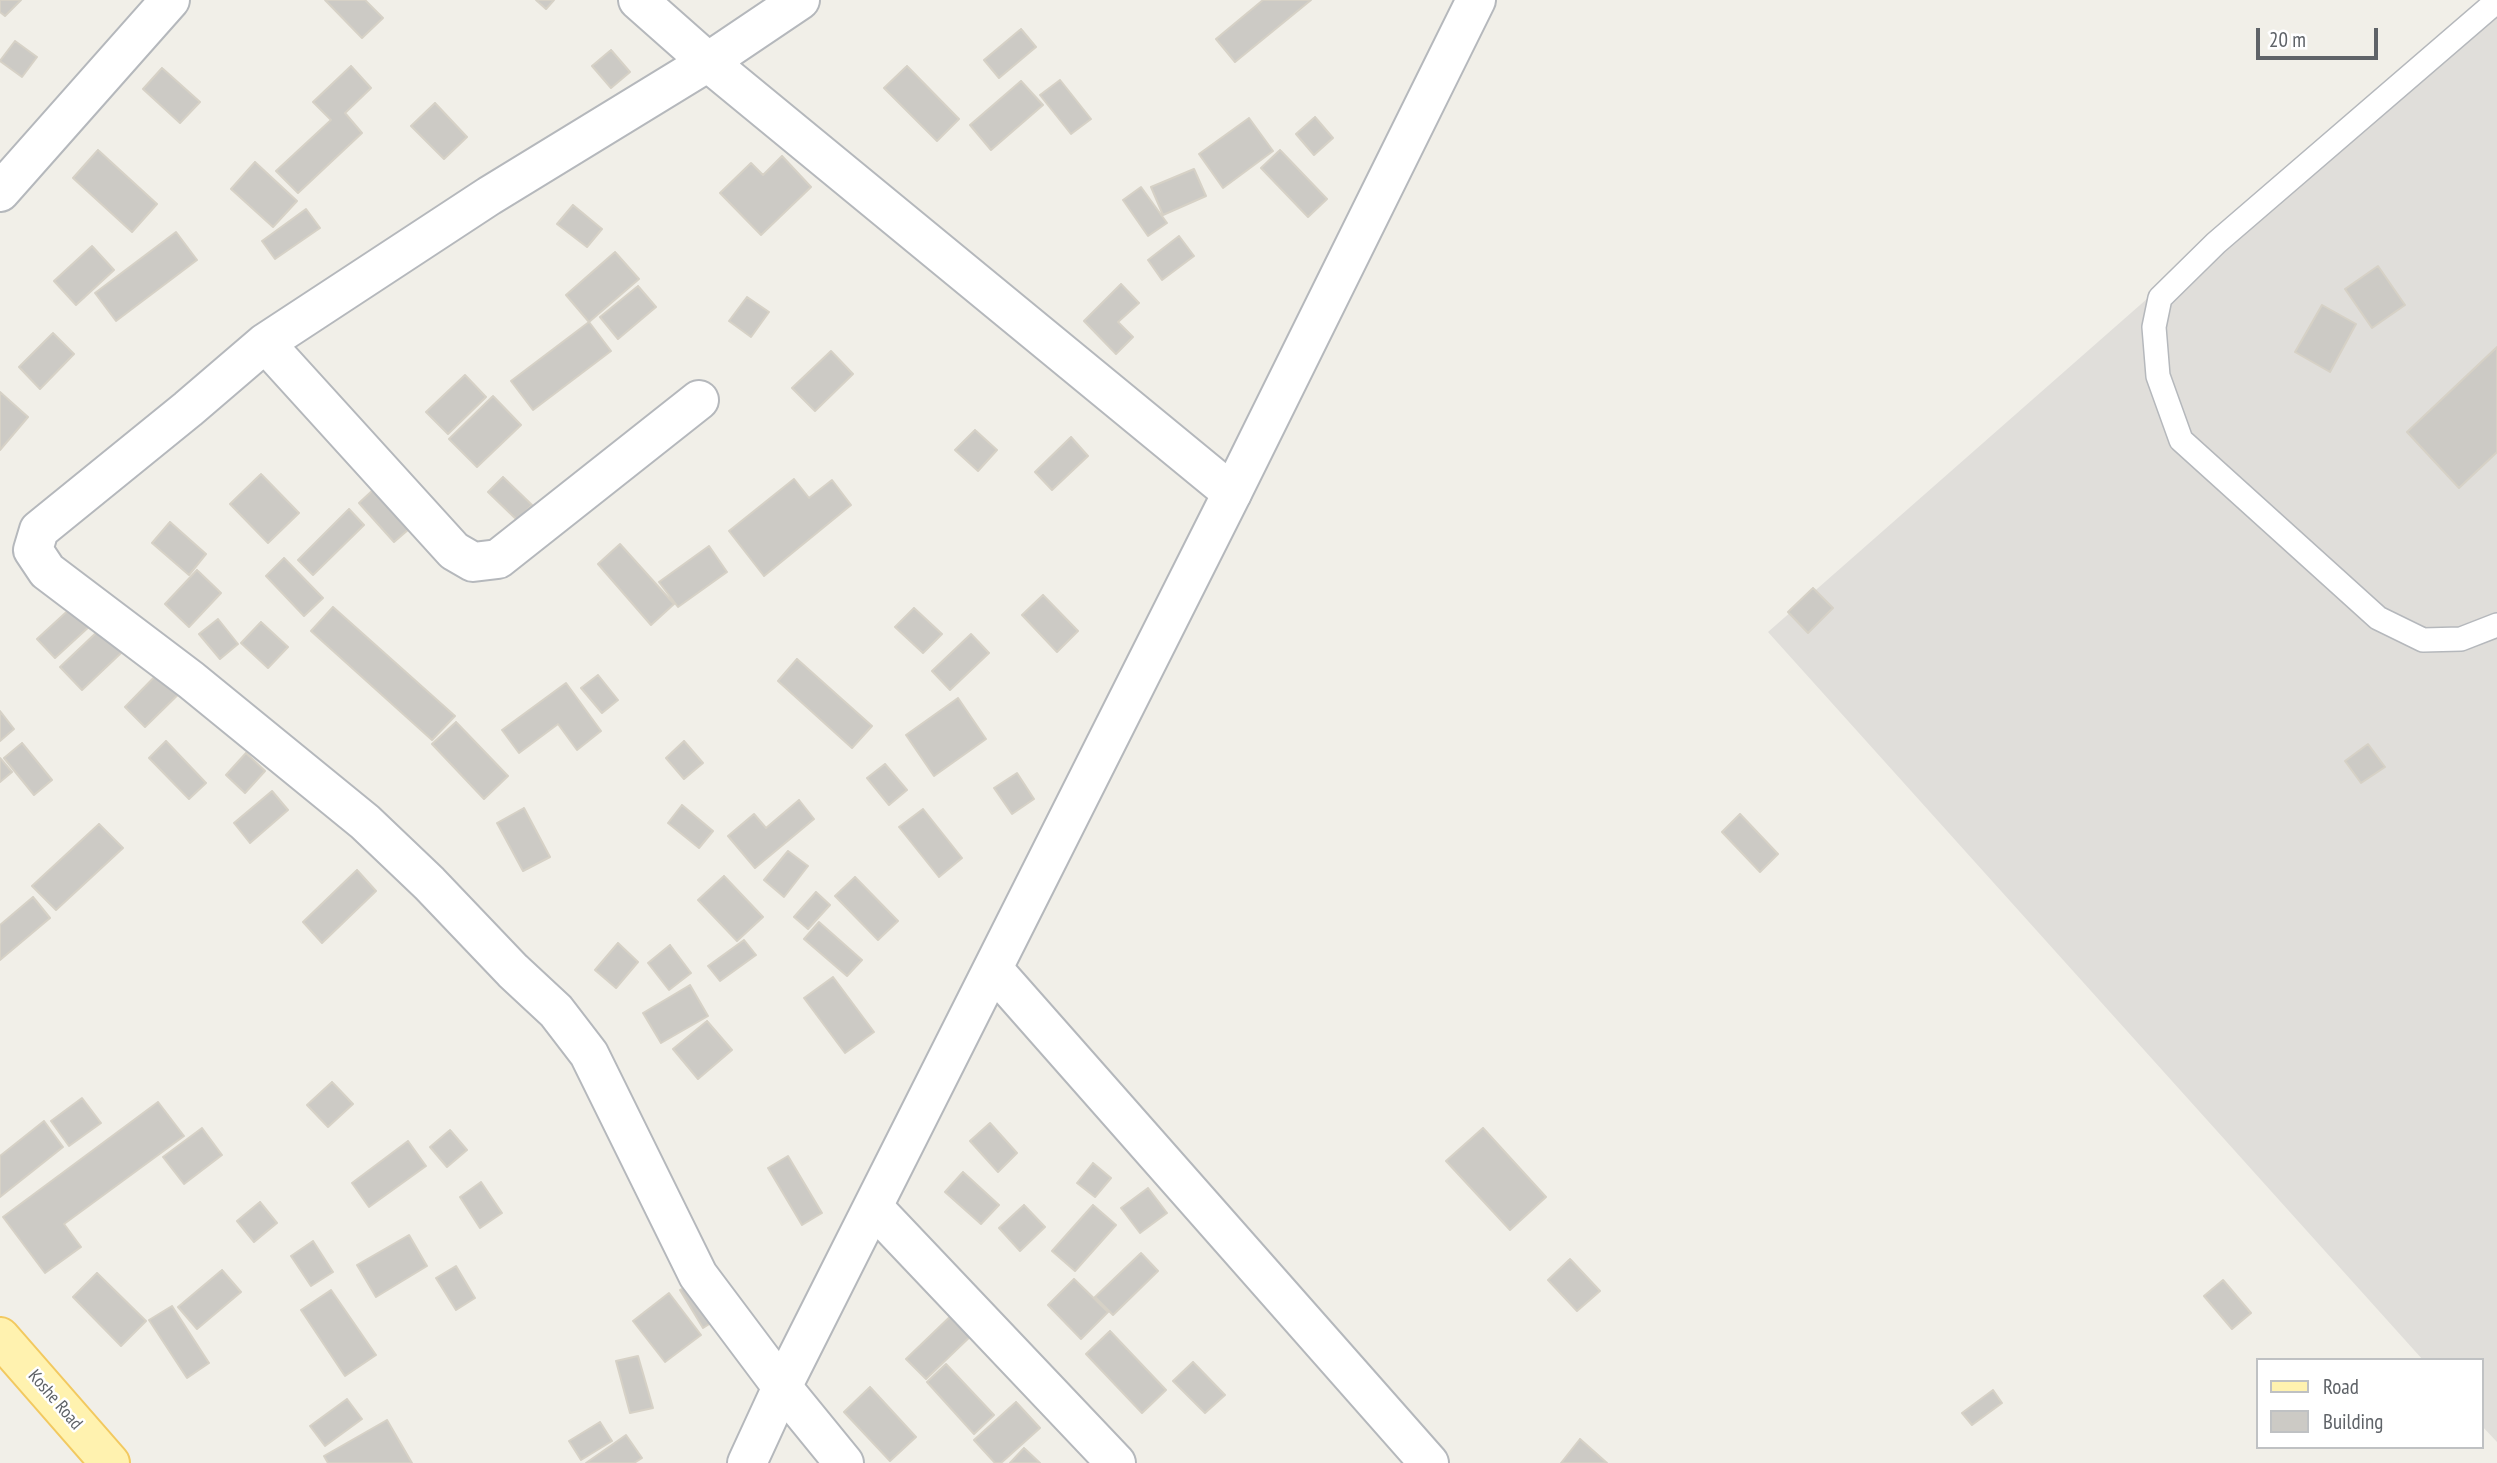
<!DOCTYPE html>
<html>
<head>
<meta charset="utf-8">
<style>
	body { margin:0 }
	#map { position:relative; width:2497px; height:1463px; overflow:hidden; background:#f1efe8; font-family:"PT Sans Narrow",sans-serif }
	canvas { display:block }
	.legend { position:absolute; left:2256px; top:1358px; width:228px; height:91px; box-sizing:border-box; background:#fff; border:2px solid #bfc1c3; margin:0; padding:9px 12px; list-style:none; font-size:21px; color:#5f6368 }
	.legend li { display:flex; align-items:center; gap:14px; height:35px }
	.legend b { width:35px; border:2px solid #bfc1c3 }
	.scale { position:absolute; left:2256px; top:28px; width:122px; height:32px; box-sizing:border-box; border:4px solid #5f6368; border-top:0; padding-left:9px; font-size:21px; line-height:24px; white-space:nowrap; color:#5f6368; -webkit-text-stroke:5px #fff; paint-order:stroke }
</style>
</head>
<body>
<div id="map">
<canvas width="2497" height="1463"></canvas>
<ul class="legend">
<li><b style="height:9px;background:#fff2af"></b>Road</li>
<li><b style="height:19px;background:#cccac5"></b>Building</li>
</ul>
<div class="scale">20 m</div>
</div>
<script>
const context = document.querySelector('canvas').getContext('2d');
context.lineJoin = 'round';
function paint(path, color) { context.fillStyle = color; context.fill(path, 'evenodd'); }
const toPath = rows => new Path2D(rows.map(r => 'M' + r).join(''));
function stroke(path, color, width, dash) { context.strokeStyle = color; context.lineWidth = width; context.lineCap = dash ? 'butt' : 'round'; context.setLineDash(dash || []); context.stroke(path); }
function drawText(font, color, halo, rows, align = 'center') {
  context.font = font + ' "PT Sans Narrow",sans-serif'; context.lineWidth = 5; context.setLineDash([]); context.textBaseline = 'middle'; context.strokeStyle = halo; context.fillStyle = color; for (const [text, x, y, turn = 0] of rows) {
    context.save(); context.translate(x, y); context.rotate((+turn || 0) * Math.PI / 180); context.textAlign = isNaN(turn) ? turn : align; if (halo) context.strokeText(text, 0, 0); context.fillText(text, 0, 0); context.restore();
  }
}
paint(toPath([
	[2487,0,2497,0,2497,1442,2481,1425,2481,1360,2423,1360,1768,632]
]), '#e0deda');
const building = toPath([
	[0,0,21,0,5,16,0,12,0,0],
	[325,0,365,0,383,18,362,38,325,0],
	[536,0,554,0,546,9,536,0],
	[1263,0,1311,0,1235,62,1216,39,1263,0],
	[1021,29,1036,47,999,78,984,60,1021,29],
	[15,41,37,57,22,77,0,61,15,41],
	[611,50,630,72,611,88,592,66,611,50],
	[351,66,371,88,345,113,362,133,298,193,276,171,331,120,313,102,351,66],
	[907,66,959,119,937,141,884,88,907,66],
	[162,68,200,102,180,123,143,89,162,68],
	[1060,80,1091,119,1071,134,1040,95,1060,80],
	[1021,81,1043,105,991,150,970,125,1021,81],
	[435,103,467,137,444,159,411,126,435,103],
	[1315,117,1333,138,1314,155,1296,134,1315,117],
	[1249,118,1273,151,1223,188,1199,154,1249,118],
	[98,150,157,204,132,232,73,178,98,150],
	[1280,150,1327,199,1308,217,1261,168,1280,150],
	[782,156,811,187,761,235,720,193,751,163,763,175,782,156],
	[255,162,297,201,273,227,231,189,255,162],
	[1194,169,1206,196,1163,215,1151,187,1194,169],
	[1141,187,1167,223,1148,236,1123,200,1141,187],
	[573,205,602,229,587,247,557,224,573,205],
	[306,209,320,228,275,259,262,241,306,209],
	[176,232,197,260,116,321,95,293,176,232],
	[1179,236,1194,256,1162,280,1148,260,1179,236],
	[92,246,114,270,76,305,54,281,92,246],
	[615,252,639,279,589,322,566,295,615,252],
	[2378,266,2405,305,2372,328,2345,289,2378,266],
	[1121,284,1139,303,1118,322,1133,337,1116,354,1084,321,1121,284],
	[638,286,656,307,618,339,600,317,638,286],
	[747,297,769,312,751,337,729,321,747,297],
	[2322,305,2356,324,2330,372,2295,352,2322,305],
	[589,322,611,351,533,410,511,381,589,322],
	[53,333,74,354,40,389,19,367,53,333],
	[2497,347,2497,452,2459,488,2407,432,2497,347],
	[831,351,853,374,815,411,792,388,831,351],
	[465,375,486,397,448,434,426,412,465,375],
	[0,392,28,417,0,450,0,392],
	[493,396,521,425,477,467,449,439,493,396],
	[975,430,997,450,978,471,955,450,975,430],
	[1071,437,1088,456,1052,490,1035,472,1071,437],
	[261,474,299,513,268,543,230,504,261,474],
	[387,477,423,517,394,542,359,503,387,477],
	[503,477,532,505,517,520,488,492,503,477],
	[794,479,809,498,832,480,851,505,764,576,729,531,794,479],
	[349,509,364,525,313,575,298,560,349,509],
	[170,522,206,554,189,575,152,543,170,522],
	[620,544,674,604,651,625,598,564,620,544],
	[709,546,727,572,678,607,659,582,709,546],
	[284,558,323,598,304,616,266,576,284,558],
	[197,570,221,593,189,627,165,604,197,570],
	[1813,588,1833,608,1808,633,1788,612,1813,588],
	[86,594,104,613,55,658,37,639,86,594],
	[1043,595,1078,631,1057,652,1022,615,1043,595],
	[333,607,455,716,432,740,311,631,333,607],
	[914,608,942,634,923,653,895,627,914,608],
	[117,613,139,636,82,690,60,667,117,613],
	[218,619,238,644,220,659,199,634,218,619],
	[261,622,288,647,268,668,241,643,261,622],
	[971,634,989,653,950,690,932,671,971,634],
	[174,657,195,678,145,727,125,707,174,657],
	[797,659,872,726,852,748,778,681,797,659],
	[598,675,618,700,602,713,581,688,598,675],
	[566,683,601,731,577,750,558,724,519,753,502,730,566,683],
	[958,698,986,739,934,776,906,735,958,698],
	[0,711,14,729,0,741,0,711],
	[456,722,508,776,484,799,432,744,456,722],
	[166,741,206,783,189,799,149,758,166,741],
	[684,741,703,763,684,779,666,758,684,741],
	[22,743,52,780,34,795,4,758,22,743],
	[2368,744,2385,767,2361,783,2345,761,2368,744],
	[246,753,265,771,245,793,226,775,246,753],
	[0,758,12,772,0,782,0,758],
	[885,764,907,790,889,805,867,778,885,764],
	[1017,773,1034,799,1012,814,994,788,1017,773],
	[272,791,288,810,250,843,234,823,272,791],
	[799,800,814,819,755,868,728,836,754,814,766,828,799,800],
	[682,805,713,831,699,848,668,823,682,805],
	[524,808,550,857,523,871,497,823,524,808],
	[923,809,962,858,939,877,899,827,923,809],
	[1740,814,1778,854,1760,872,1722,832,1740,814],
	[99,824,123,848,56,910,32,886,99,824],
	[788,851,808,866,784,897,764,880,788,851],
	[357,870,376,891,322,943,303,922,357,870],
	[724,876,763,917,737,941,698,900,724,876],
	[855,877,898,921,878,940,835,896,855,877],
	[816,892,830,905,808,929,794,917,816,892],
	[33,897,50,918,0,960,0,925,33,897],
	[819,922,862,960,847,976,804,939,819,922],
	[744,940,756,955,720,981,708,966,744,940],
	[618,943,638,962,616,988,595,970,618,943],
	[670,945,691,973,669,990,648,963,670,945],
	[833,977,874,1032,845,1053,804,998,833,977],
	[690,985,708,1016,661,1043,643,1013,690,985],
	[707,1021,732,1050,698,1079,673,1049,707,1021],
	[332,1082,353,1104,328,1127,307,1105,332,1082],
	[82,1098,101,1123,69,1146,51,1121,82,1098],
	[158,1102,184,1136,64,1224,81,1247,45,1273,3,1217,158,1102],
	[44,1121,63,1147,0,1197,0,1156,44,1121],
	[990,1123,1017,1153,998,1172,970,1141,990,1123],
	[202,1128,222,1155,184,1184,163,1157,202,1128],
	[1483,1128,1546,1197,1510,1230,1446,1161,1483,1128],
	[450,1130,467,1150,447,1167,430,1147,450,1130],
	[408,1141,426,1166,369,1207,352,1183,408,1141],
	[788,1156,822,1213,802,1225,768,1168,788,1156],
	[1093,1163,1111,1178,1095,1197,1077,1183,1093,1163],
	[963,1172,999,1205,981,1224,945,1192,963,1172],
	[481,1182,502,1213,480,1228,460,1197,481,1182],
	[1148,1188,1167,1213,1140,1233,1121,1208,1148,1188],
	[260,1202,277,1223,254,1242,237,1221,260,1202],
	[1024,1205,1045,1227,1020,1251,999,1228,1024,1205],
	[1093,1205,1116,1225,1075,1271,1052,1251,1093,1205],
	[409,1235,427,1266,376,1297,357,1265,409,1235],
	[313,1241,333,1272,311,1286,291,1256,313,1241],
	[1141,1253,1158,1271,1113,1315,1095,1297,1141,1253],
	[1570,1259,1600,1291,1577,1311,1548,1280,1570,1259],
	[456,1266,475,1298,456,1310,436,1278,456,1266],
	[222,1270,241,1292,197,1329,178,1307,222,1270],
	[97,1273,146,1321,121,1346,73,1297,97,1273],
	[702,1277,725,1314,703,1328,680,1290,702,1277],
	[1074,1279,1108,1312,1081,1339,1048,1305,1074,1279],
	[2223,1280,2251,1313,2232,1329,2204,1296,2223,1280],
	[331,1290,376,1355,345,1376,301,1310,331,1290],
	[669,1293,701,1335,665,1362,633,1321,669,1293],
	[172,1306,209,1363,187,1378,149,1320,172,1306],
	[957,1310,976,1331,926,1379,906,1359,957,1310],
	[1110,1331,1166,1390,1142,1413,1086,1354,1110,1331],
	[638,1356,653,1408,630,1413,616,1361,638,1356],
	[1193,1362,1225,1395,1205,1413,1173,1381,1193,1362],
	[946,1364,994,1415,974,1434,927,1382,946,1364],
	[870,1387,916,1437,890,1461,844,1412,870,1387],
	[1993,1390,2002,1403,1972,1425,1962,1413,1993,1390],
	[347,1399,362,1419,325,1446,310,1426,347,1399],
	[1016,1402,1040,1428,1001,1463,995,1463,974,1440,1016,1402],
	[387,1420,412,1463,328,1463,324,1456,387,1420],
	[600,1422,612,1441,581,1460,569,1441,600,1422],
	[626,1435,642,1458,634,1463,586,1463,626,1435],
	[1580,1439,1607,1463,1561,1463,1580,1439],
	[1024,1448,1040,1463,1010,1463,1024,1448]
]);
paint(building, '#cccac5');
stroke(building, '#d6d1c6', 2);
const service = toPath([
	[2497,1,2216,243,2160,298,2154,327,2158,376,2181,440,2378,618,2423,640,2461,639,2497,625]
]);
const minor = toPath([
	[638,0,708,62,1232,493],
	[800,0,708,62,489,196,265,343,188,409,39,530,33,550,47,571,191,680,365,822,429,883,513,971,556,1011,589,1054,698,1275,782,1387,844,1463],
	[0,192,170,0],
	[265,343,454,551,473,562,498,559,699,400],
	[993,969,1429,1463],
	[874,1208,1116,1463]
]);
const tertiary = toPath([
	[747,1463,782,1387,1232,493,1476,0]
]);
const primary = toPath([
	[0,1337,110,1463]
]);
stroke(service, '#b5b8bc', 26);
stroke(minor, '#b5b8bc', 42);
stroke(tertiary, '#b5b8bc', 42);
stroke(primary, '#f2c960', 42);
stroke(service, '#fff', 23);
stroke(minor, '#fff', 38);
stroke(tertiary, '#fff', 38);
stroke(primary, '#fff2af', 38);
drawText('18px', '#5f6368', '#fff', [
	["Koshe Road",55,1400,49]
]);
</script>
</body>
</html>
